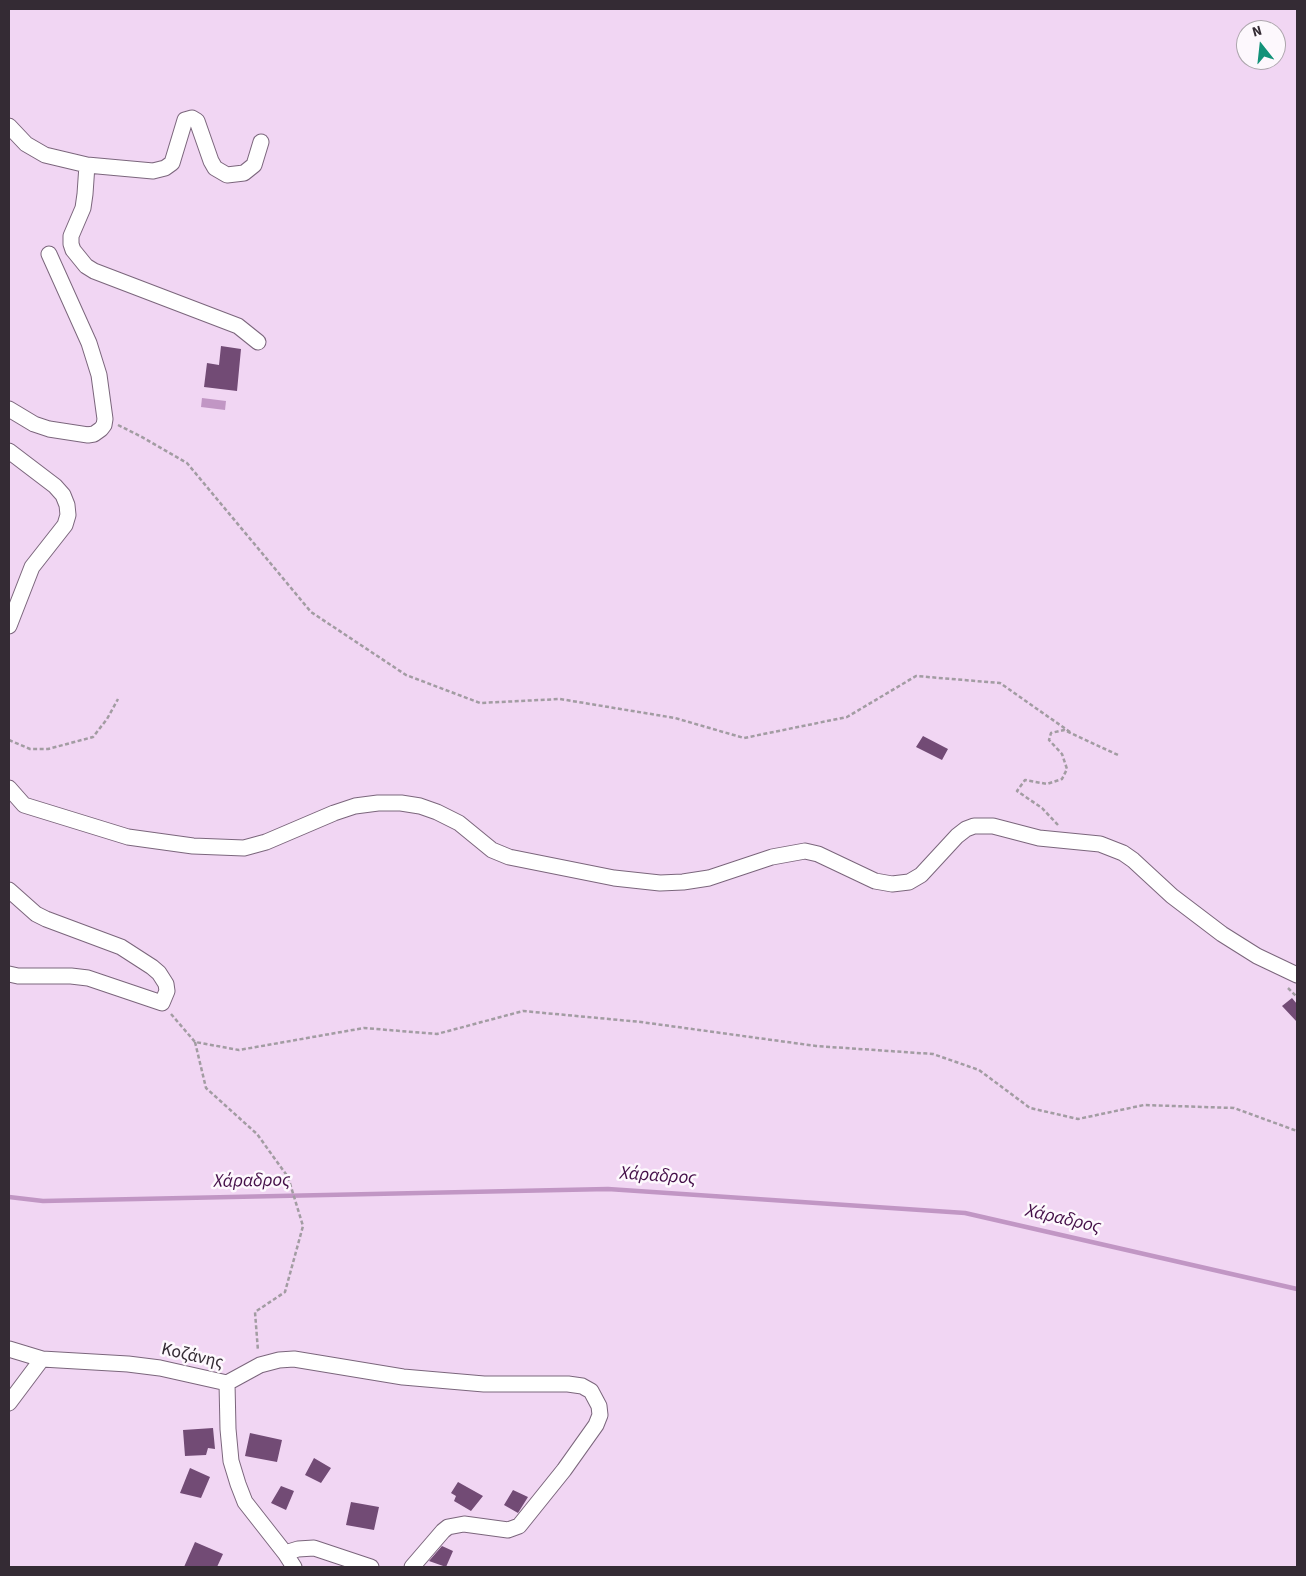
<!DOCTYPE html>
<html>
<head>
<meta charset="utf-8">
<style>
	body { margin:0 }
	#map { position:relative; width:1306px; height:1576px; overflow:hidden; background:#fdf8fd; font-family:"Source Sans 3",sans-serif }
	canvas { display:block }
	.frame { position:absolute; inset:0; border:10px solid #342b34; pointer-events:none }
	.north { position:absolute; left:1236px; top:20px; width:50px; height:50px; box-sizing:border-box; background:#fdf8fd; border:1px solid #ada6ad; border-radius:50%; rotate:344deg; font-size:14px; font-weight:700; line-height:20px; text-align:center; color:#342b34 }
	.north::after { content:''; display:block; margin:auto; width:18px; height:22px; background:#139279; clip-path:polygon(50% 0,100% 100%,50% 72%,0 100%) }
</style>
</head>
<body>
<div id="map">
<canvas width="1306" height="1576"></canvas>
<div class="frame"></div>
<div class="north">N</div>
</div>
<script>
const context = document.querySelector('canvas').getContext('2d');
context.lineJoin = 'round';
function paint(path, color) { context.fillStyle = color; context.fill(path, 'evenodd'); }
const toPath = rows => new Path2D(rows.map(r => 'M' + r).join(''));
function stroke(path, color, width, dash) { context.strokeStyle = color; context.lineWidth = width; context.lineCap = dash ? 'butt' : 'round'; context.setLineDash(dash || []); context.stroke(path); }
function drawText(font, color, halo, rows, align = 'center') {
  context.font = font + ' "Source Sans 3",sans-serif'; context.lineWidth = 5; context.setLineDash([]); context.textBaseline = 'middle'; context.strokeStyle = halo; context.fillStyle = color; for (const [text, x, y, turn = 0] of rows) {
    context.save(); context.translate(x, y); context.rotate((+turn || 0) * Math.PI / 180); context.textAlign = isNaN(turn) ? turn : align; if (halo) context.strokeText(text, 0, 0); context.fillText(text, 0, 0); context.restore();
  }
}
paint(toPath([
	[9,9,1297,9,1297,1567,9,1567],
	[1246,30,1276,30,1276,60,1246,60]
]), '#f1d6f3');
paint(toPath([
	[202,398,226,401,225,410,201,407]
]), '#c196c4');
stroke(toPath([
	[9,1197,43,1201,608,1189,965,1213,1297,1289]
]), '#c196c4', 4.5);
paint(toPath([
	[221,346,241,349,237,391,204,387,207,363,219,365],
	[923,736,948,749,942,760,916,747],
	[1292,998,1297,1004,1297,1022,1282,1006],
	[213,1428,215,1449,208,1448,206,1455,185,1456,183,1430],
	[250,1433,282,1440,277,1462,245,1456],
	[314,1458,331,1468,321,1483,305,1475],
	[190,1468,210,1477,201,1498,180,1493],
	[458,1482,483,1496,471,1511,454,1501,456,1496,451,1493],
	[281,1486,294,1491,286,1510,271,1503],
	[513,1490,528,1497,518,1513,504,1505],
	[351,1502,379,1507,374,1530,346,1525],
	[195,1542,223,1554,217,1567,184,1567],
	[442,1546,453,1551,446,1567,429,1561]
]), '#724b75');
const minor = toPath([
	[9,126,26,144,45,155,87,165,85,194,83,208,71,236,71,244,73,250,86,266,94,271,238,326,258,342],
	[87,165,153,171,165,168,172,163,185,120,192,118,197,121,211,161,215,168,227,175,244,173,254,165,261,142],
	[9,409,34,424,49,429,88,435,94,434,101,429,104,425,105,419,99,375,89,343,49,254],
	[9,451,55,486,63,495,67,505,68,515,65,525,32,567,9,626],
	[9,788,24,805,128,837,193,846,244,848,266,842,334,813,355,806,378,803,401,803,420,806,437,812,459,823,492,850,509,857,614,878,660,883,683,882,709,878,772,857,805,851,818,854,875,881,892,884,909,882,921,875,957,836,966,829,974,826,993,826,1039,838,1100,844,1123,853,1133,860,1172,896,1222,934,1257,956,1297,975],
	[9,890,36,914,46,919,121,947,152,967,159,973,166,984,167,991,162,1003,88,978,71,976,18,976,9,974],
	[9,1349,42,1359,128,1364,160,1368,227,1383,228,1429,231,1461,238,1484,245,1502,285,1553,294,1567],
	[227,1383,260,1365,279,1360,294,1359,403,1377,484,1384,568,1384,582,1386,591,1391,599,1406,600,1415,596,1425,564,1470,519,1526,508,1530,464,1524,448,1527,443,1531,412,1567],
	[9,1403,42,1359],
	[285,1553,298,1549,314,1548,371,1567]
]);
stroke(minor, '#7b667c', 17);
stroke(toPath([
	[118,425,140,436,187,463,311,612,406,675,480,703,560,699,675,718,744,738,847,717,916,676,1000,683,1070,732],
	[9,740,30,749,48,749,93,737,107,719,118,699],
	[1058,825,1042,808,1017,791,1025,780,1047,784,1062,779,1067,769,1062,754,1049,740,1051,733,1064,730,1118,755],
	[1288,988,1297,997],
	[171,1014,195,1042,239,1050,364,1028,437,1034,523,1011,641,1022,816,1046,933,1054,979,1070,1030,1108,1078,1119,1144,1105,1234,1108,1297,1131],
	[195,1042,206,1088,257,1134,288,1177,303,1226,285,1292,255,1312,258,1351]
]), '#a29ca2', 2.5, [4, 2.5]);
stroke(minor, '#fff', 15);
drawText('18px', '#342b34', '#fdf8fd', [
	["Κοζάνης",192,1357,13]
]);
drawText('italic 19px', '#440f48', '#fdf8fd', [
	["Χάραδρος",658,1177,4],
	["Χάραδρος",252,1182,-1],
	["Χάραδρος",1063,1220,13]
]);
</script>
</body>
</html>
